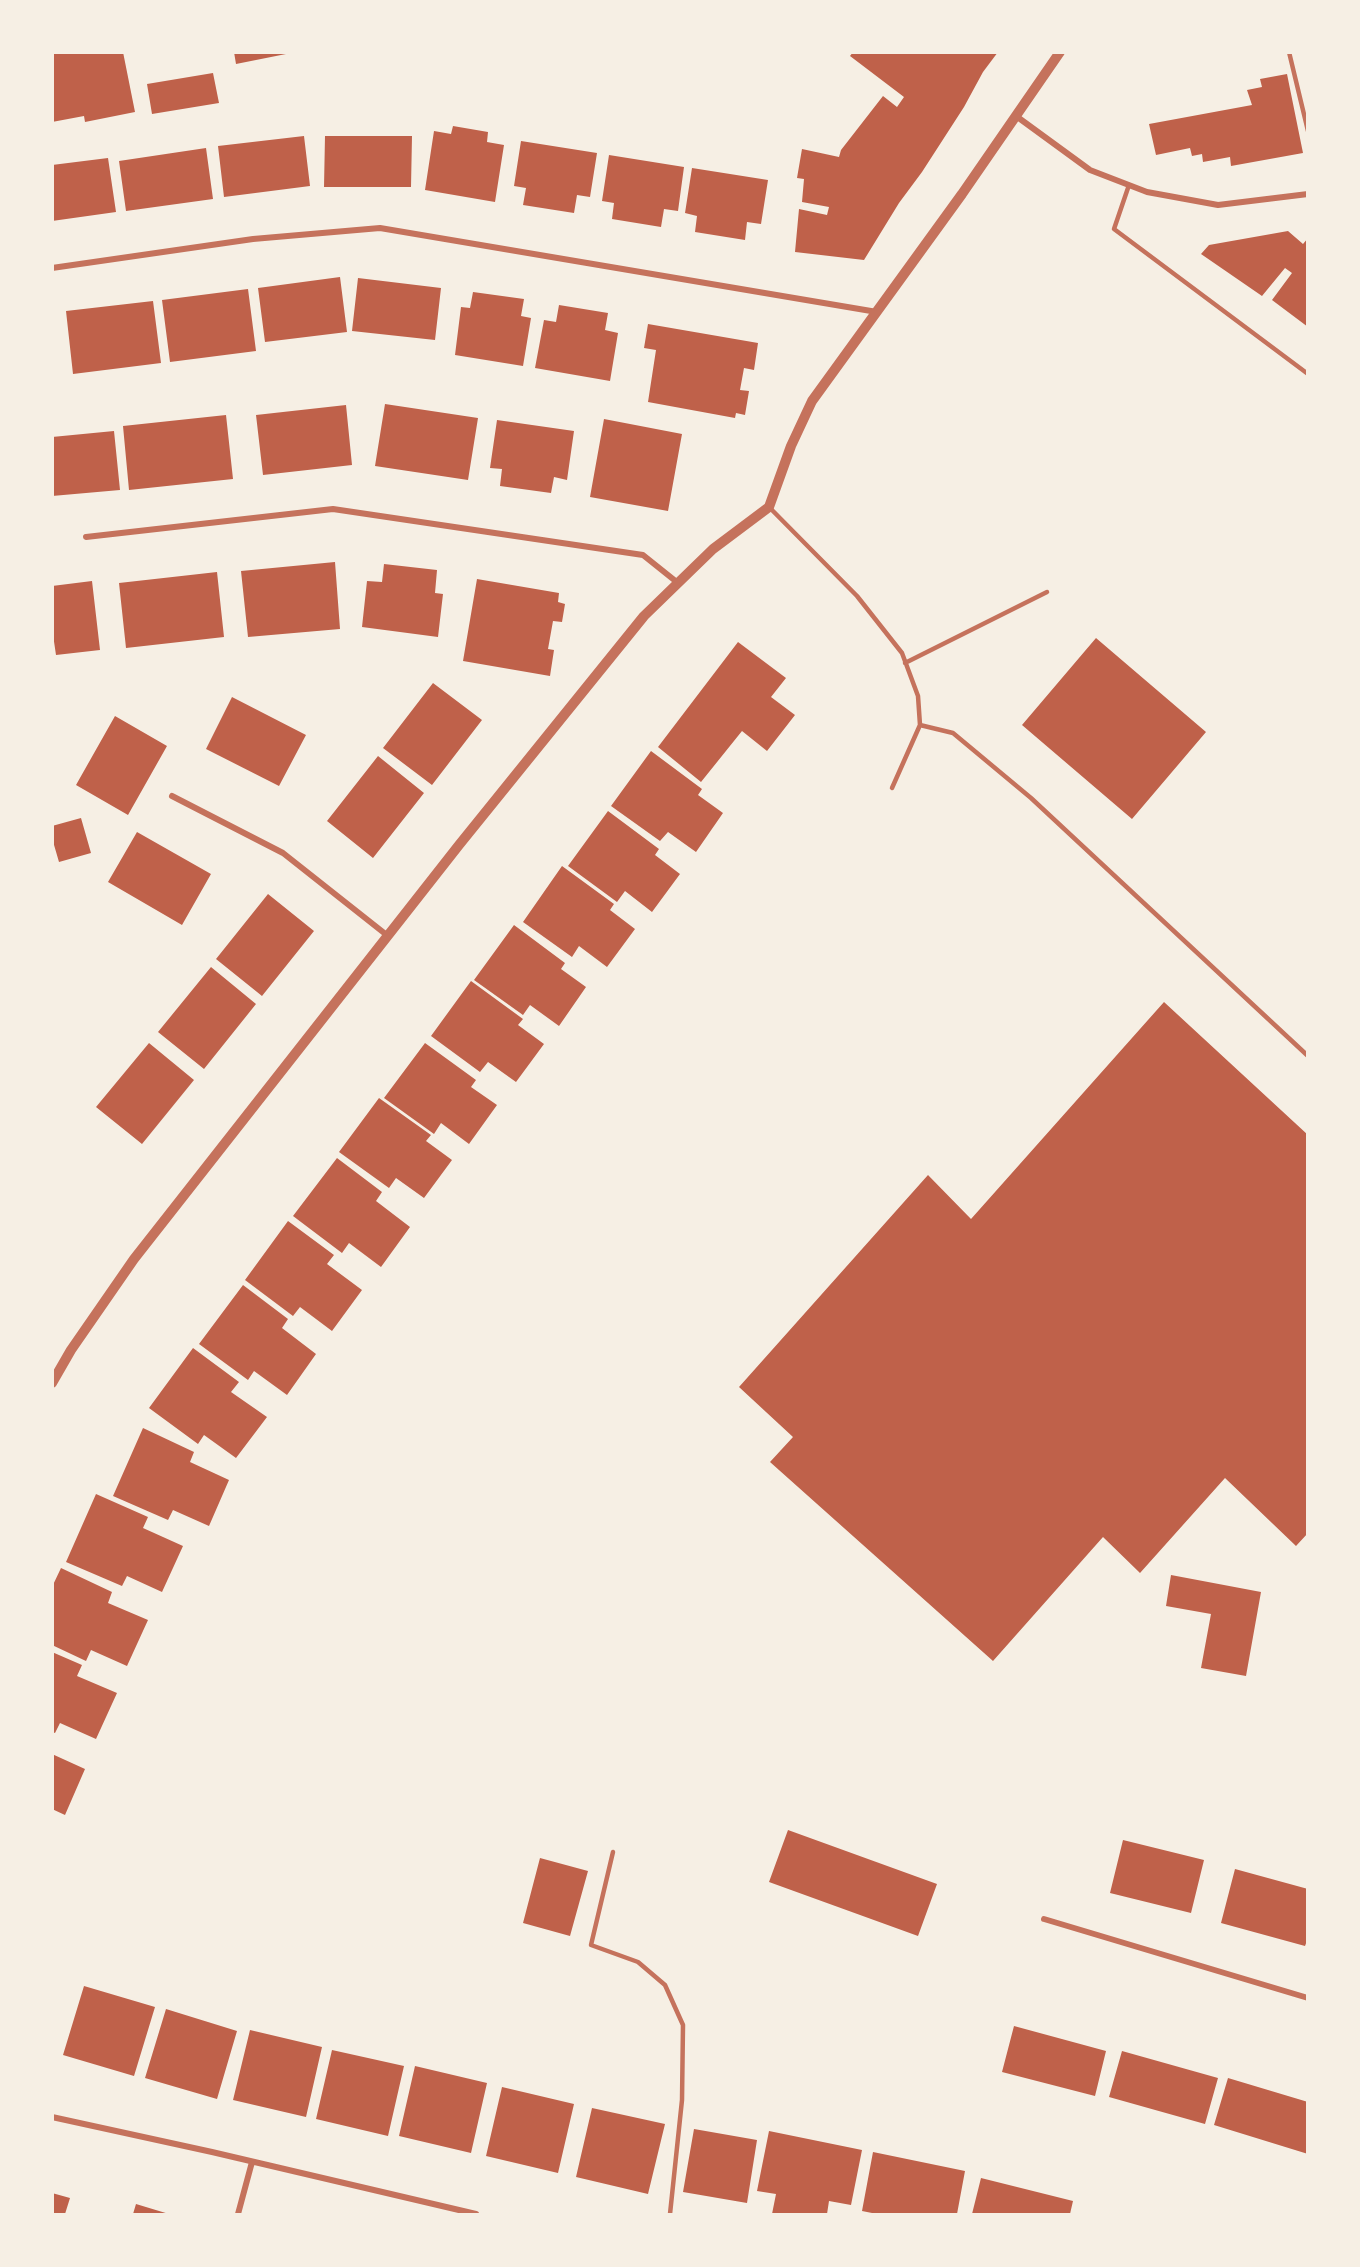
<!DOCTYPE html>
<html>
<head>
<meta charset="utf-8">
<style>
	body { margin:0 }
	#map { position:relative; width:1360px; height:2267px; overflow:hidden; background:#f6efe4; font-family:"Playfair Display",serif }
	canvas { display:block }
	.frame { position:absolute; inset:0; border:54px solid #f6efe4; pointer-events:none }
</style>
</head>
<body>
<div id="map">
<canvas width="1360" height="2267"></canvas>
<div class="frame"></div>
</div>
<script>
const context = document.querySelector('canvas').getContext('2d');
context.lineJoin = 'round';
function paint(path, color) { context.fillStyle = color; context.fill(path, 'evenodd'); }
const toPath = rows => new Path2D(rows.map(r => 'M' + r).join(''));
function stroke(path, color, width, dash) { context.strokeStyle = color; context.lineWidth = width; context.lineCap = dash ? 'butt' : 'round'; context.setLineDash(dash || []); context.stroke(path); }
paint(toPath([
	[52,52,123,52,135,112,85,122,84,116,52,122],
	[234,52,286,52,286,54,236,64],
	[853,52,998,52,983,72,964,107,922,172,899,203,864,260,795,252,799,209,827,215,829,207,802,202,804,179,797,178,802,149,839,157,841,150,883,96,897,107,904,97,850,56],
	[213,73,219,103,152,114,147,84],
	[1287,74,1303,153,1231,166,1230,157,1203,162,1202,154,1192,156,1190,148,1156,155,1149,124,1252,105,1247,90,1262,87,1260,79],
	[453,126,488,132,487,142,504,145,495,202,425,190,434,131,451,134],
	[304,136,310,186,224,197,218,146],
	[325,136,412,136,411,187,324,187],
	[521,141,597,153,590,197,577,195,574,213,523,205,526,188,514,186],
	[206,148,213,199,126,211,119,161],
	[609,155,684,167,678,211,664,209,661,227,612,219,614,203,602,201],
	[108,158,116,212,52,221,52,165],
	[692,168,768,180,761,224,747,222,745,240,695,232,697,216,685,213],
	[1288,231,1303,244,1308,238,1308,327,1272,300,1292,273,1285,268,1262,296,1201,254,1209,245],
	[340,277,347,332,265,342,258,288],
	[358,278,441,288,435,340,352,331],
	[248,289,256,351,170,362,162,300],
	[473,292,524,299,521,316,531,318,523,366,455,355,461,307,470,308],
	[153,301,161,363,73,374,66,311],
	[559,305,608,313,605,330,618,333,610,381,535,368,544,320,556,322],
	[648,324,758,343,754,370,744,368,740,390,749,391,745,415,736,413,735,418,648,402,656,350,644,348],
	[385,404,478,418,468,480,375,466],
	[346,405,352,465,263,475,256,415],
	[226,415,233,479,129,490,123,426],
	[604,419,682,434,668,511,590,497],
	[497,420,574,431,567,480,554,477,551,493,500,486,502,469,490,468],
	[114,431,120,490,52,496,52,437],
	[335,562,340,629,248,637,241,571],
	[384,564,437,570,435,593,443,594,438,637,362,627,367,581,382,582],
	[217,572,224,637,126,648,119,583],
	[477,579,559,593,558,602,565,604,562,622,553,621,548,649,554,650,550,676,463,661],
	[92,581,100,650,56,655,52,628,52,586],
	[1096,638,1206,732,1132,819,1022,725],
	[738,642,786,678,771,697,795,715,767,751,742,731,701,782,658,747],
	[433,683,482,720,432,785,383,748],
	[232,697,306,735,279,786,206,749],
	[115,716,167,746,128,815,76,785],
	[651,751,702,789,698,795,723,813,696,852,668,832,660,841,611,806],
	[378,756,424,793,373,858,327,821],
	[608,811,659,849,655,855,680,874,652,912,625,891,617,902,568,866],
	[81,818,91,853,59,862,52,838,52,826],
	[137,832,211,874,182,925,108,882],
	[562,866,614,904,610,910,635,929,607,967,579,946,572,957,523,922],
	[268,894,314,931,262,996,216,959],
	[514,925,565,963,561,969,586,987,559,1026,530,1005,523,1015,474,980],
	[211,967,256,1004,204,1069,158,1032],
	[471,981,523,1019,518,1025,544,1044,516,1082,488,1062,480,1072,431,1036],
	[1164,1002,1308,1135,1308,1533,1296,1546,1225,1478,1140,1573,1103,1537,993,1661,770,1462,793,1437,739,1387,928,1175,971,1219],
	[149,1043,194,1080,142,1144,96,1107],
	[425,1043,476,1080,471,1087,497,1105,469,1144,441,1123,434,1134,384,1098],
	[379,1098,431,1135,426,1141,452,1160,424,1198,396,1178,389,1188,339,1152],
	[337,1158,382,1192,376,1201,410,1227,381,1267,349,1243,342,1253,293,1216],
	[288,1221,334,1255,327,1264,362,1290,332,1331,300,1307,293,1316,245,1280],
	[243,1285,288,1319,282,1328,316,1354,287,1395,254,1371,248,1380,199,1344],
	[193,1348,239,1382,231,1392,267,1417,236,1458,204,1435,198,1444,149,1408],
	[143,1428,194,1452,190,1462,229,1480,209,1526,173,1510,168,1520,113,1496],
	[96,1494,148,1517,143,1528,183,1546,162,1592,127,1576,122,1586,66,1562],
	[61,1568,112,1592,108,1603,148,1620,127,1666,91,1650,86,1661,52,1645,52,1587],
	[1171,1575,1261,1592,1246,1676,1201,1668,1211,1614,1166,1606],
	[52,1652,82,1665,77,1676,117,1693,96,1739,60,1723,55,1733,52,1732],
	[52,1754,85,1769,65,1815,52,1809],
	[788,1830,937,1884,918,1936,769,1882],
	[1123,1840,1204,1860,1191,1913,1110,1893],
	[540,1858,588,1871,570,1936,523,1923],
	[1235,1869,1308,1889,1308,1938,1305,1946,1221,1923],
	[84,1986,155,2007,134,2076,63,2055],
	[166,2009,237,2031,217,2099,145,2078],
	[1014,2026,1106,2051,1095,2096,1002,2072],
	[250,2030,322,2047,306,2117,233,2100],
	[332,2050,404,2066,388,2136,316,2119],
	[1122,2051,1218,2078,1205,2124,1109,2097],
	[415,2066,487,2083,471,2153,399,2136],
	[1228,2078,1308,2102,1308,2154,1214,2125],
	[502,2087,574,2104,558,2173,486,2156],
	[592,2108,665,2124,648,2194,576,2177],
	[694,2129,757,2140,747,2203,683,2192],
	[769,2131,862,2150,851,2205,829,2201,827,2214,772,2214,776,2194,757,2191],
	[873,2152,965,2171,957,2214,877,2214,862,2211],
	[981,2178,1073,2201,1070,2214,972,2214],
	[52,2193,70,2198,65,2214,52,2214],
	[136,2204,169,2214,133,2214]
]), '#bf614a');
stroke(toPath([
	[1289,52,1308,131],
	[1129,185,1114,229,1308,374],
	[769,507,857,596,902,653,918,696,920,725,892,788],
	[905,663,1047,592],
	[920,725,953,733,1031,798,1308,1056],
	[613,1852,591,1945,638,1962,665,1985,683,2025,682,2100,670,2214]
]), '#c5725c', 4.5);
stroke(toPath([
	[1016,116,1090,170,1147,192,1218,205,1308,194],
	[52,268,253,239,380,228,877,312],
	[86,537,333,509,643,555,678,583],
	[172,796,283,853,388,936],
	[1044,1919,1308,1998],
	[52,2117,212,2152,476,2214],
	[238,2214,252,2162]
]), '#c5725c', 6);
stroke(toPath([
	[52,1383,71,1350,134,1259,459,845,644,616,713,549,769,507,791,446,812,401,962,194,1060,52]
]), '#c5725c', 10);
</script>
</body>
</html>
